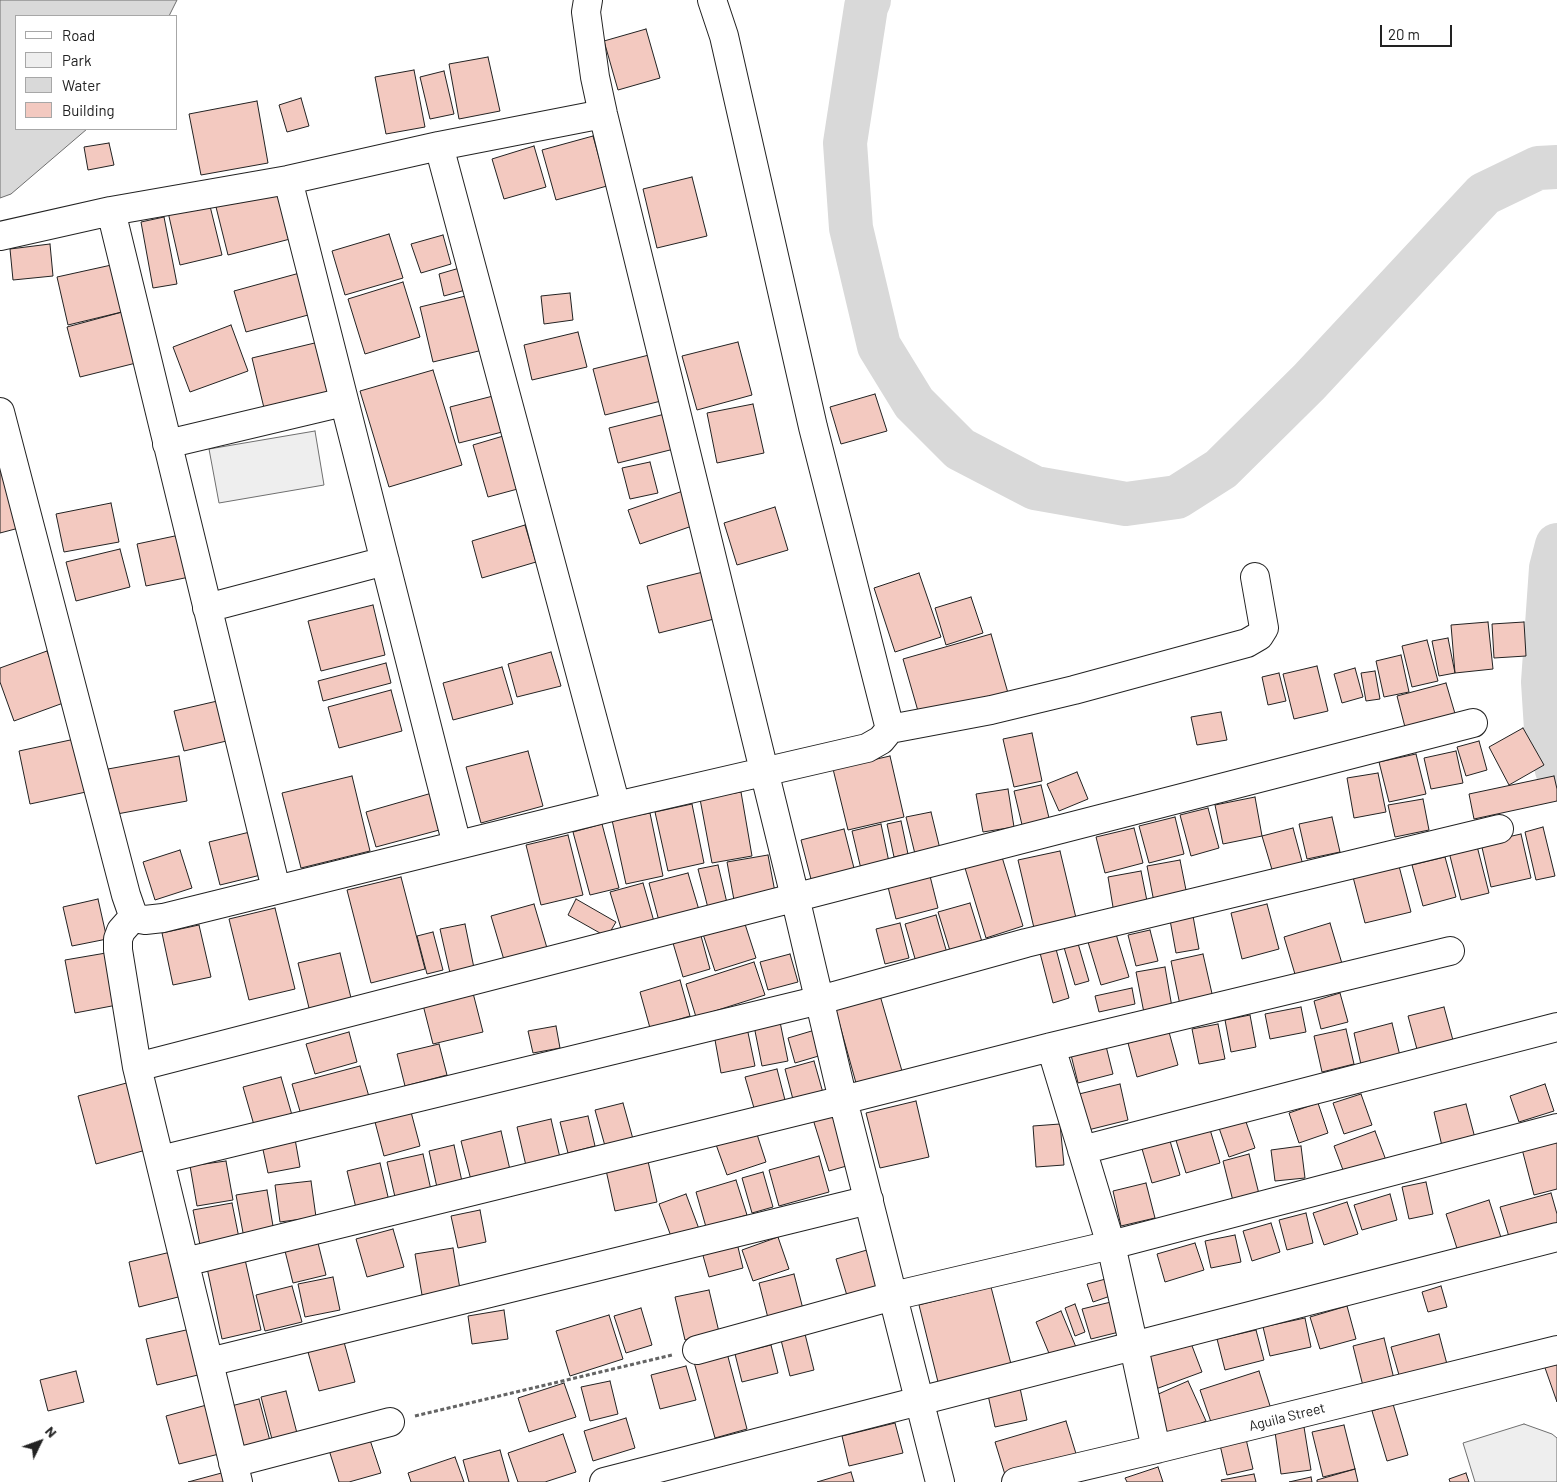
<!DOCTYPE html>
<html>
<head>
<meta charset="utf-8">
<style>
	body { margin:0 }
	#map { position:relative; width:1557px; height:1482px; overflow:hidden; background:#fff; font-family:Barlow,sans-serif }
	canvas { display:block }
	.legend { position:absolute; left:15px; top:15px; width:162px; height:115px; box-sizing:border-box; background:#fff; border:1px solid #a7a7a7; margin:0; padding:6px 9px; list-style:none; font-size:15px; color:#222 }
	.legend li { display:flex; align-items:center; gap:10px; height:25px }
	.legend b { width:25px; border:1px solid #a7a7a7 }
	.north { position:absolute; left:15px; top:1417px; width:50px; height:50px; -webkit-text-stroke:4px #fff; paint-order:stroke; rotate:48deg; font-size:14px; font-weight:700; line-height:20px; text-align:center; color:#222 }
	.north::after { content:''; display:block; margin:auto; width:18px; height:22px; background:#222; clip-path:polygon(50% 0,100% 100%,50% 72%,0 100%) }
	.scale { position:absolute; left:1380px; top:25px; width:72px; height:22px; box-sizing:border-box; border:2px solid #222; border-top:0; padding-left:6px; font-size:15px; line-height:18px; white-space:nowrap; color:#222; -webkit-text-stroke:4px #fff; paint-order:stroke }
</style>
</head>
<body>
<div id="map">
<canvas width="1557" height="1482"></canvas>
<ul class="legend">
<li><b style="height:6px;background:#fff"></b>Road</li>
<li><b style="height:14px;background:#eee"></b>Park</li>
<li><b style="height:14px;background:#d9d9d9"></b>Water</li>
<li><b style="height:14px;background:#f3c9c0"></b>Building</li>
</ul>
<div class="north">N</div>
<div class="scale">20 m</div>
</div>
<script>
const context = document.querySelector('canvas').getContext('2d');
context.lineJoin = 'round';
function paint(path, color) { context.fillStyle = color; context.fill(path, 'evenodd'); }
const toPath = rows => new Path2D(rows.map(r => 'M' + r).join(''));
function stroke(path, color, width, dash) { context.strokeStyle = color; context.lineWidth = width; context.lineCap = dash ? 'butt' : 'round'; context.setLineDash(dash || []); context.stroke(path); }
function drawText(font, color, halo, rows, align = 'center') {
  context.font = font + ' Barlow,sans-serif'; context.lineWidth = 4; context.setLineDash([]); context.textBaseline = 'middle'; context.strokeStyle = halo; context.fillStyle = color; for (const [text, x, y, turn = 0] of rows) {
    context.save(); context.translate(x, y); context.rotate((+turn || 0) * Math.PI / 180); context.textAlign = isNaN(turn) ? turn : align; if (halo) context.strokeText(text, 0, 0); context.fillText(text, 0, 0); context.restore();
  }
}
const green = toPath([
	[315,431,324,485,219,503,209,449,315,431],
	[1524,1424,1552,1434,1557,1438,1557,1482,1475,1482,1463,1443,1524,1424]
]);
paint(green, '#eee');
stroke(green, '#6f6f6f', 1);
const water = toPath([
	[0,0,177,0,169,16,16,16,16,129,87,129,11,194,0,198,0,0]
]);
paint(water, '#d9d9d9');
stroke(water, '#6f6f6f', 1);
stroke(toPath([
	[869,0,866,7,845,143,851,228,879,346,914,403,960,449,1035,488,1126,504,1177,497,1221,469,1309,382,1484,194,1538,168,1557,167],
	[1557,545,1551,568,1543,682,1546,729,1557,770]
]), '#d9d9d9', 44);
const building = toPath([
	[646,29,660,78,618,90,604,41,646,29],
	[488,57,500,111,459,119,449,64,488,57],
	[414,70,425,127,386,134,375,77,414,70],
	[444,71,454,114,430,119,420,77,444,71],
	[301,98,309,126,287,132,279,105,301,98],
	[257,101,268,163,201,175,189,114,257,101],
	[593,136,607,186,556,200,542,150,593,136],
	[109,143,114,165,88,170,84,147,109,143],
	[534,146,546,187,504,199,492,159,534,146],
	[692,177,707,236,657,248,643,189,692,177],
	[281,187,294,238,228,255,215,203,281,187],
	[209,202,222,255,180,265,168,212,209,202],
	[164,217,177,284,153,288,141,222,164,217],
	[389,234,403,278,345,295,332,251,389,234],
	[443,235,451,264,421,273,411,244,443,235],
	[50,244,53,276,13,280,10,249,50,244],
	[116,264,126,311,68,325,57,277,116,264],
	[463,267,469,289,444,296,439,274,463,267],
	[307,271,319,312,246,332,234,291,307,271],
	[403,282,420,337,365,354,348,299,403,282],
	[570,293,573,320,544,324,541,296,570,293],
	[474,294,487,349,433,362,420,307,474,294],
	[126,311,140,362,80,377,67,327,126,311],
	[231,325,248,371,190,392,173,347,231,325],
	[578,332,587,367,532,380,524,345,578,332],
	[323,341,335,391,264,408,252,358,323,341],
	[738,342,752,395,697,410,682,356,738,342],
	[653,354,665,400,605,415,593,369,653,354],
	[433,370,462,465,389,487,360,391,433,370],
	[875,394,887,431,841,444,830,407,875,394],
	[497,395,506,431,459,443,450,407,497,395],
	[753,404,764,453,717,463,707,413,753,404],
	[665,414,674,449,618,463,609,428,665,414],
	[510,434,525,487,488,497,473,445,510,434],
	[0,462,19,528,0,533,0,462],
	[650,462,658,493,630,499,622,468,650,462],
	[683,491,695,525,640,544,628,510,683,491],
	[111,503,119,542,64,552,56,514,111,503],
	[775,507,788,550,737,565,724,523,775,507],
	[525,525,536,562,482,578,472,541,525,525],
	[189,533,199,575,146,586,137,544,189,533],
	[120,549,130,587,76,601,66,562,120,549],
	[707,571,718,618,659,633,647,586,707,571],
	[919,573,941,637,895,652,874,588,919,573],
	[971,597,983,633,946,645,935,608,971,597],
	[373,605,385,655,321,671,308,621,373,605],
	[1488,622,1493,669,1455,673,1451,625,1488,622],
	[1524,622,1526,656,1494,658,1492,624,1524,622],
	[991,634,1008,693,920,718,903,659,991,634],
	[1448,638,1455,673,1439,676,1432,641,1448,638],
	[1427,640,1438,681,1412,687,1402,646,1427,640],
	[47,651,66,702,14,721,0,682,0,668,47,651],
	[551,652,561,686,517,697,508,664,551,652],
	[1401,655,1409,692,1384,697,1376,661,1401,655],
	[386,663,391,683,323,701,318,681,386,663],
	[1317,666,1328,711,1294,719,1283,674,1317,666],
	[502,667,513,704,453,720,443,683,502,667],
	[1355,668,1363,697,1342,703,1334,674,1355,668],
	[1375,671,1380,699,1366,701,1361,673,1375,671],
	[1279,673,1286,701,1268,705,1262,677,1279,673],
	[1446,683,1456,717,1406,731,1397,696,1446,683],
	[391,690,402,731,339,748,328,707,391,690],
	[226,699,235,739,184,751,174,711,226,699],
	[1221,712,1227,740,1197,745,1191,717,1221,712],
	[1523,728,1544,765,1509,785,1489,747,1523,728],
	[1032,733,1042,781,1014,787,1003,739,1032,733],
	[75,739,86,792,30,804,19,751,75,739],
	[1479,741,1487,770,1466,776,1457,747,1479,741],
	[528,751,543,806,481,823,466,767,528,751],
	[1456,751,1463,783,1431,789,1424,758,1456,751],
	[1416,754,1426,794,1389,802,1379,762,1416,754],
	[179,756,187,801,117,814,108,769,179,756],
	[890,756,904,817,848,830,833,769,890,756],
	[1077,772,1088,799,1059,811,1047,784,1077,772],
	[1378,773,1386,812,1354,818,1347,778,1378,773],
	[352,776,370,851,301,868,282,793,352,776],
	[1554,776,1557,789,1557,801,1474,819,1469,794,1554,776],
	[1041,785,1050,822,1023,829,1014,791,1041,785],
	[1008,789,1014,827,983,832,976,794,1008,789],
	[741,792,752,856,712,863,700,799,741,792],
	[432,793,443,829,376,847,366,812,432,793],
	[1255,797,1262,836,1223,844,1215,805,1255,797],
	[1423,799,1429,830,1395,837,1388,805,1423,799],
	[692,804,704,863,668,871,655,812,692,804],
	[1208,808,1219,848,1191,856,1180,815,1208,808],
	[931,812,940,849,915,854,906,817,931,812],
	[650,813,663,876,626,884,612,820,650,813],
	[1175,817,1184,854,1149,863,1139,826,1175,817],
	[1332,817,1340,852,1307,859,1299,824,1332,817],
	[901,821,908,854,894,857,887,824,901,821],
	[602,824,619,888,590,895,573,832,602,824],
	[881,824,889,862,861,869,852,831,881,824],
	[1543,827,1555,876,1536,880,1525,832,1543,827],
	[1134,828,1143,863,1105,873,1096,837,1134,828],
	[1293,828,1303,865,1273,873,1262,836,1293,828],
	[844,829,855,872,812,883,801,840,844,829],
	[258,830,269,873,220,885,209,842,258,830],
	[1521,834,1531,878,1491,887,1481,843,1521,834],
	[568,835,583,895,541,905,526,845,568,835],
	[1477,846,1489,893,1461,900,1449,852,1477,846],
	[180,850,192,888,155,900,143,862,180,850],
	[1060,851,1076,918,1034,928,1018,860,1060,851],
	[768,855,775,892,734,900,727,862,768,855],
	[1002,857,1023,926,986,938,965,868,1002,857],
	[1445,857,1456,897,1423,906,1412,865,1445,857],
	[1180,860,1187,895,1154,902,1147,866,1180,860],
	[718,865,727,903,708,908,698,869,718,865],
	[1399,866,1411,912,1365,923,1353,877,1399,866],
	[1141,871,1148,906,1114,913,1108,877,1141,871],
	[688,873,699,910,659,921,649,883,688,873],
	[930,876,938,908,896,919,888,887,930,876],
	[401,877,425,969,371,983,347,890,401,877],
	[643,883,655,925,623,935,610,892,643,883],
	[98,899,107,939,72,946,63,907,98,899],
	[576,899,616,922,607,937,568,915,576,899],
	[970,903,983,945,951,954,938,912,970,903],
	[534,904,547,948,504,960,491,916,534,904],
	[1267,904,1279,949,1242,959,1231,913,1267,904],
	[275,908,295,989,249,1000,229,919,275,908],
	[936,915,947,953,916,962,905,924,936,915],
	[1193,916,1199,949,1176,953,1170,920,1193,916],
	[744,921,756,958,715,971,703,934,744,921],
	[900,923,909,958,885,964,876,929,900,923],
	[1330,923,1343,967,1297,981,1284,937,1330,923],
	[465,924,474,968,450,973,440,929,465,924],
	[199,925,211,977,173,985,162,933,199,925],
	[1150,930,1158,961,1136,966,1128,935,1150,930],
	[433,932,443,970,427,974,417,936,433,932],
	[1116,934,1129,977,1101,985,1088,942,1116,934],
	[701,936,710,969,683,977,673,943,701,936],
	[1077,940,1089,981,1075,985,1063,944,1077,940],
	[1056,949,1069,998,1053,1003,1040,953,1056,949],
	[106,953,117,1005,75,1013,65,960,106,953],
	[340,953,352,1002,310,1012,298,963,340,953],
	[790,954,798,982,768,990,760,962,790,954],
	[1203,954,1213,998,1180,1005,1171,961,1203,954],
	[754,962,765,995,696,1017,686,984,754,962],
	[1165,967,1173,1013,1145,1018,1136,972,1165,967],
	[680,980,690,1016,650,1028,640,992,680,980],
	[1132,988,1135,1004,1099,1012,1095,996,1132,988],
	[472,989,483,1032,433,1044,422,1001,472,989],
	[879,992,902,1071,856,1083,834,1004,879,992],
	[1340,993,1348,1022,1321,1029,1314,1001,1340,993],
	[1301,1007,1306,1032,1270,1039,1265,1014,1301,1007],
	[1444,1007,1454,1044,1418,1053,1408,1016,1444,1007],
	[1250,1015,1256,1047,1231,1052,1225,1020,1250,1015],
	[779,1017,788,1061,762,1066,753,1021,779,1017],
	[746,1023,755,1066,721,1073,713,1029,746,1023],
	[1392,1023,1401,1060,1362,1069,1354,1033,1392,1023],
	[1218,1024,1225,1059,1199,1064,1192,1029,1218,1024],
	[556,1026,560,1048,533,1053,528,1031,556,1026],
	[1346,1029,1354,1064,1322,1072,1314,1036,1346,1029],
	[815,1030,822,1055,795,1063,788,1038,815,1030],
	[349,1032,357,1062,315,1074,306,1044,349,1032],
	[1169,1032,1178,1065,1137,1077,1128,1043,1169,1032],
	[1104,1038,1113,1074,1078,1083,1069,1047,1104,1038],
	[439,1044,447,1075,405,1086,397,1054,439,1044],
	[814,1061,825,1100,795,1107,785,1069,814,1061],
	[360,1066,370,1100,302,1118,292,1084,360,1066],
	[777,1069,785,1100,754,1108,745,1077,777,1069],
	[281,1077,294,1122,256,1132,243,1087,281,1077],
	[134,1081,153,1148,96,1164,78,1096,134,1081],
	[1120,1084,1128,1120,1088,1130,1079,1094,1120,1084],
	[1545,1084,1554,1111,1519,1122,1510,1096,1545,1084],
	[1361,1094,1372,1125,1344,1134,1333,1103,1361,1094],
	[916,1101,929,1157,880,1168,866,1113,916,1101],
	[623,1103,633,1139,605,1146,595,1110,623,1103],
	[1318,1103,1328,1133,1299,1143,1289,1113,1318,1103],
	[1466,1104,1475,1138,1442,1146,1434,1112,1466,1104],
	[833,1110,850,1165,829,1171,812,1116,833,1110],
	[411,1112,420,1146,384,1156,375,1122,411,1112],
	[588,1116,595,1146,568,1153,560,1122,588,1116],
	[1244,1116,1255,1148,1229,1157,1218,1125,1244,1116],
	[551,1119,561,1162,527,1170,517,1127,551,1119],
	[1060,1124,1064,1165,1036,1167,1033,1126,1060,1124],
	[754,1125,766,1162,727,1175,714,1139,754,1125],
	[1209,1126,1220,1163,1186,1173,1175,1137,1209,1126],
	[501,1131,511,1174,472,1184,461,1141,501,1131],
	[1375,1131,1387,1163,1346,1178,1334,1146,1375,1131],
	[1168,1134,1180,1175,1152,1183,1140,1142,1168,1134],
	[295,1139,300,1167,268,1173,262,1145,295,1139],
	[1557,1139,1557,1189,1534,1195,1522,1149,1557,1139],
	[454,1145,463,1186,438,1192,429,1151,454,1145],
	[1301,1146,1305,1178,1275,1181,1271,1150,1301,1146],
	[646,1152,657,1202,615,1211,604,1161,646,1152],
	[423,1154,431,1190,395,1197,387,1162,423,1154],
	[1249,1154,1259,1194,1233,1201,1223,1161,1249,1154],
	[819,1156,829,1192,779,1206,769,1170,819,1156],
	[226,1161,233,1200,197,1206,190,1166,226,1161],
	[380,1163,389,1201,356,1208,347,1171,380,1163],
	[763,1172,773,1207,752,1213,742,1178,763,1172],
	[736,1180,747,1215,706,1227,696,1192,736,1180],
	[311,1181,316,1217,280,1222,275,1185,311,1181],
	[1426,1182,1433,1214,1409,1219,1402,1187,1426,1182],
	[1146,1183,1155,1218,1121,1226,1113,1191,1146,1183],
	[267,1190,274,1232,244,1238,236,1195,267,1190],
	[1551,1193,1557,1214,1557,1227,1510,1240,1500,1207,1551,1193],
	[686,1194,699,1229,672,1239,659,1204,686,1194],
	[1390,1194,1397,1220,1362,1230,1354,1205,1390,1194],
	[1489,1200,1504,1247,1461,1261,1446,1214,1489,1200],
	[1347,1202,1358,1234,1324,1245,1313,1213,1347,1202],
	[232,1203,239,1238,200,1245,193,1210,232,1203],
	[480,1210,486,1242,458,1248,451,1216,480,1210],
	[1306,1213,1313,1243,1287,1250,1279,1220,1306,1213],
	[1271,1223,1280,1252,1252,1261,1243,1231,1271,1223],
	[393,1229,404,1267,367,1277,356,1239,393,1229],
	[1235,1235,1241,1262,1211,1268,1205,1241,1235,1235],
	[778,1237,789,1269,753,1281,742,1250,778,1237],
	[318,1243,326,1275,293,1283,285,1251,318,1243],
	[737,1243,743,1268,709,1277,702,1252,737,1243],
	[1195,1243,1204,1270,1165,1282,1157,1254,1195,1243],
	[453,1248,460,1289,422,1295,415,1254,453,1248],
	[867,1250,879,1290,848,1299,836,1259,867,1250],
	[175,1251,186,1295,139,1307,129,1262,175,1251],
	[244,1255,261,1330,222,1339,206,1263,244,1255],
	[794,1274,803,1309,768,1318,759,1283,794,1274],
	[333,1277,340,1310,305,1317,298,1284,333,1277],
	[1113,1277,1119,1293,1093,1302,1087,1284,1113,1277],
	[292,1286,302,1322,265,1331,256,1295,292,1286],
	[1441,1286,1447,1307,1428,1312,1422,1292,1441,1286],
	[991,1287,1011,1364,938,1382,919,1305,991,1287],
	[709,1290,719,1332,685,1340,675,1297,709,1290],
	[1111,1302,1119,1332,1091,1339,1082,1309,1111,1302],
	[1075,1304,1085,1332,1075,1336,1065,1308,1075,1304],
	[1347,1306,1356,1339,1320,1349,1310,1317,1347,1306],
	[641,1308,652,1345,626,1353,614,1316,641,1308],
	[504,1310,508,1339,472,1344,468,1316,504,1310],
	[1061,1311,1078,1352,1053,1363,1036,1322,1061,1311],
	[609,1315,623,1359,570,1376,556,1331,609,1315],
	[1305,1318,1311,1347,1270,1356,1263,1327,1305,1318],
	[195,1328,206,1373,157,1385,146,1339,195,1328],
	[1256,1330,1264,1360,1225,1370,1217,1339,1256,1330],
	[805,1334,814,1370,790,1376,781,1340,805,1334],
	[1439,1334,1448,1368,1401,1382,1391,1347,1439,1334],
	[1189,1338,1202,1372,1153,1390,1140,1356,1189,1338],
	[1384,1338,1395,1383,1364,1390,1353,1346,1384,1338],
	[344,1342,355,1382,319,1391,308,1352,344,1342],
	[771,1345,778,1373,742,1382,735,1354,771,1345],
	[727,1353,747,1429,715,1438,694,1362,727,1353],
	[1557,1361,1557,1402,1544,1365,1557,1361],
	[686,1366,696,1400,660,1409,651,1375,686,1366],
	[76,1371,84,1402,48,1411,40,1380,76,1371],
	[1259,1371,1271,1409,1213,1428,1200,1390,1259,1371],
	[610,1381,618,1414,590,1421,581,1387,610,1381],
	[1188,1381,1206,1421,1166,1439,1147,1399,1188,1381],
	[564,1383,576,1417,529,1432,518,1398,564,1383],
	[1020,1388,1027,1420,995,1427,988,1395,1020,1388],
	[286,1391,298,1437,273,1443,261,1397,286,1391],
	[259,1399,270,1441,242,1448,231,1406,259,1399],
	[214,1403,227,1452,179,1464,166,1416,214,1403],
	[1393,1404,1408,1455,1387,1461,1372,1411,1393,1404],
	[626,1418,635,1448,593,1461,584,1431,626,1418],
	[1066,1421,1077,1457,1006,1478,995,1442,1066,1421],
	[895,1423,903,1453,849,1466,842,1436,895,1423],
	[1344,1425,1355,1469,1323,1477,1312,1432,1344,1425],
	[1304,1427,1311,1470,1281,1474,1275,1432,1304,1427],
	[563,1434,576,1472,545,1482,518,1482,508,1453,563,1434],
	[369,1437,381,1473,349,1482,339,1482,329,1450,369,1437],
	[1246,1439,1253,1469,1227,1475,1220,1445,1246,1439],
	[500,1450,509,1482,469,1482,463,1460,500,1450],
	[455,1457,464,1482,411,1482,408,1473,455,1457],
	[1158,1467,1163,1482,1127,1482,1125,1478,1158,1467],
	[1355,1469,1358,1482,1317,1482,1317,1480,1355,1469],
	[229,1471,231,1482,188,1482,229,1471],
	[851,1472,854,1482,817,1482,851,1472],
	[1466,1473,1469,1482,1450,1482,1449,1479,1466,1473],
	[1254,1474,1256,1482,1222,1482,1221,1480,1254,1474],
	[1311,1477,1312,1482,1289,1482,1311,1477]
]);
paint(building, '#f3c9c0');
stroke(building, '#222', 1);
const minor = toPath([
	[588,0,586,12,595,77,603,114,795,897,843,1100,940,1482],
	[712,0,724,36,813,427,890,729],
	[439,146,616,806],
	[288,180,457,845],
	[111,211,276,889],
	[0,236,111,211,288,180,439,146,603,114],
	[0,412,126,895,134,918],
	[167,444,344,402],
	[207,608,385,561],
	[1051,1047,1111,1245,1134,1347,1156,1449],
	[137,1067,1473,723],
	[1082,1150,1557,1027],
	[160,1160,820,1000,1026,943,1499,829],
	[185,1262,843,1100,1051,1047,1450,951],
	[697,1350,893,1296,1111,1245,1557,1128],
	[209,1362,869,1200],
	[233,1463,390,1422],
	[238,1482,137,1067,118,950,118,939,121,931,128,923,134,918,145,920,163,918,616,806,867,748,881,740,890,729,991,710,1074,690,1247,643,1259,636,1264,628,1255,577],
	[604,1482,1557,1237],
	[1016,1482,1156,1449,1557,1350]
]);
stroke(minor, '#222', 30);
stroke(toPath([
	[415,1416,672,1355]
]), '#646464', 3, [4, 2.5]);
stroke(minor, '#fff', 28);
drawText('14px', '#222', '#fff', [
	["Aguila Street",1287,1417,-14]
]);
</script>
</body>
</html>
